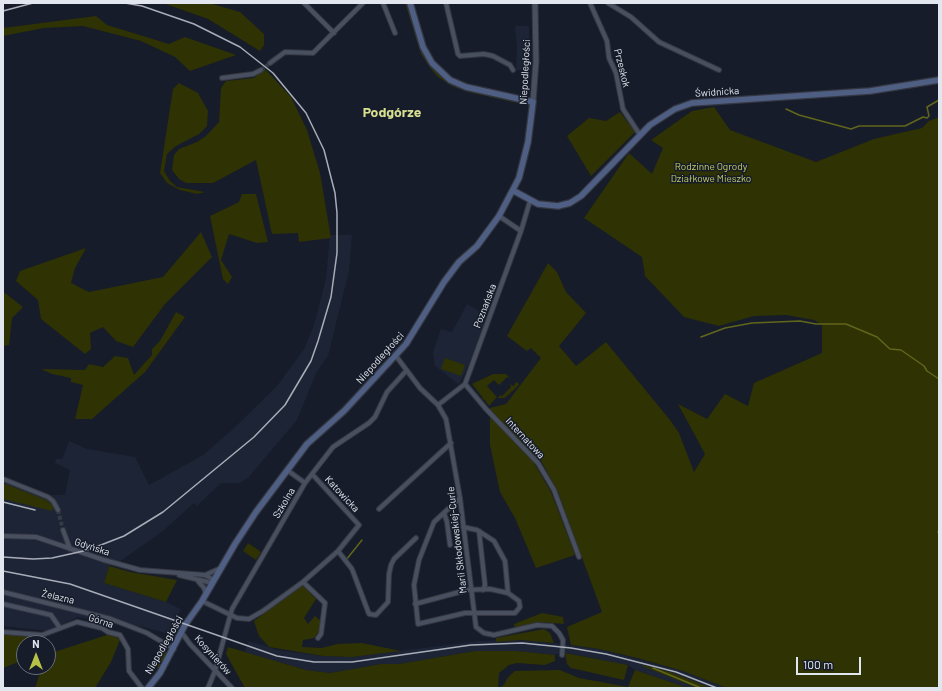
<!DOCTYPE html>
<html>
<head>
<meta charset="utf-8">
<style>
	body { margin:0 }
	#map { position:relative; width:942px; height:691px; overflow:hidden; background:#161c29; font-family:Barlow,sans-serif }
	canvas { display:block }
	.frame { position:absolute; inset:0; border:4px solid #e2e6ef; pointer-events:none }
	.north { position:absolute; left:16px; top:635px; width:40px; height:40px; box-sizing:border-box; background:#161c29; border:1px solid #686d78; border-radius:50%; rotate:0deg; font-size:11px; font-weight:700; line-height:16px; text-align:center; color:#e2e6ef }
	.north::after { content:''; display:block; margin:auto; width:14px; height:18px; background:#b8c147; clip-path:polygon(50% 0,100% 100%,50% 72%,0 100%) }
	.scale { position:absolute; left:796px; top:657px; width:65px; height:18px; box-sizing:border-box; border:2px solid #e2e6ef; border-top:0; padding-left:5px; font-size:12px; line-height:14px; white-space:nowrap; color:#e2e6ef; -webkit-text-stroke:3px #161c29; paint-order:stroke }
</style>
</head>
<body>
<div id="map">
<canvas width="942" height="691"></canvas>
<div class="frame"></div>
<div class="north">N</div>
<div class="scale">100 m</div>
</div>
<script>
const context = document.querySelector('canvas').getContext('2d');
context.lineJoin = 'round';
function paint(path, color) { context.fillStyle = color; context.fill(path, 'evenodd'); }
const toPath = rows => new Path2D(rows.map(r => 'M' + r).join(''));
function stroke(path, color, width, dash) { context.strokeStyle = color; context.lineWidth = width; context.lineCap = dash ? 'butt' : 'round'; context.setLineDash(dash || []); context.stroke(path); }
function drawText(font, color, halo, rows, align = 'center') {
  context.font = font + ' Barlow,sans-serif'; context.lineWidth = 3; context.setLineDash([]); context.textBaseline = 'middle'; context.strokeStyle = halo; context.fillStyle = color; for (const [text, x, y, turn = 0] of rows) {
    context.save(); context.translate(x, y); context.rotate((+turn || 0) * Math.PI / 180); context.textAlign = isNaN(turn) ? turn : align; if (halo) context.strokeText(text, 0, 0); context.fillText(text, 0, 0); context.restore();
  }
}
paint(toPath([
	[515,26,529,26,530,71,516,70,517,48],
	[330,235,352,235,349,271,328,356,316,373,297,420,249,477,240,483,221,483,197,506,194,503,163,531,122,560,109,566,104,583,166,602,181,609,168,634,144,627,78,617,48,631,3,626,3,481,40,495,65,495,70,470,55,463,56,459,62,459,69,441,87,449,135,457,149,485,203,455,232,430,277,386,304,349,314,325,326,279],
	[467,304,486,315,486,317,472,357,460,383,458,384,435,366,433,352,441,329,452,332],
	[510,640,535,641,599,649,683,671,727,688,688,688,635,670,628,665,565,653,556,654,555,655,517,651,475,651,399,664,381,664,330,673,306,670,244,652,249,641,278,650,323,656,352,657,478,641]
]), '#1c2436');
paint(toPath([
	[163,3,209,3,240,12,264,34,264,45,260,51,208,19],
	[405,3,408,5,424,54,440,76,459,87,522,102,522,104,468,92,452,86,438,77,431,69,421,54],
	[96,16,107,25,169,44,185,37,236,55,190,71,175,57,141,41,83,26,44,28,3,36,3,28],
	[264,68,291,97,307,130,320,173,331,238,299,242,298,233,272,234,256,160,213,183,186,183,179,179,172,170,174,155,179,149,197,142,206,136,219,122,221,88,226,81,254,78],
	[179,83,198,93,208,111,207,126,199,134,176,146,167,154,164,171,170,181,177,187,205,192,197,194,180,190,167,183,160,173,173,89],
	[714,107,730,130,816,162,874,139,922,128,929,121,939,117,939,688,727,688,683,671,641,659,599,649,571,645,567,627,602,612,558,492,538,455,534,463,551,492,575,555,536,568,515,518,500,492,490,445,490,408,506,404,541,358,531,348,527,351,507,336,548,263,557,272,566,292,586,313,559,346,576,366,606,342,670,420,679,433,694,472,705,454,678,404,707,419,725,394,748,406,754,383,822,353,822,325,814,320,786,315,754,316,719,326,684,317,645,276,642,257,584,218,629,153,652,174,663,148,651,140,692,111],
	[620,112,635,132,591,176,567,136,589,118,606,121],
	[242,194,256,194,268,242,257,243,229,234,221,260,232,277,228,284,223,279,210,216,239,202],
	[201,232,212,257,165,304,133,347,116,341,103,327,90,333,91,349,85,354,41,319,38,300,16,281,20,271,86,248,75,268,71,283,89,292,163,277],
	[5,293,23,307,12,318,9,345,3,346,3,294],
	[176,312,185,317,145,372,92,419,75,419,83,385,71,382,71,378,52,374,41,369,85,370,89,364,103,367,115,356,128,358,134,375,152,355,152,349,160,341],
	[445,358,465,365,461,376,441,369],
	[493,374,506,374,510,378,507,377,499,385,494,380,487,386,497,397,489,406,484,399,481,400,483,398,472,384],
	[513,380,518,383,519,385,505,398,498,398,500,395,502,396,511,387,510,384,514,386,516,382],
	[3,483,46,500,54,506,52,511,3,499],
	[248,543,261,552,256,560,243,551],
	[109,566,130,572,177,580,166,602,104,583],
	[302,585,310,590,309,592,316,599,304,618,308,624,315,616,321,621,319,632,314,638,303,640,302,647,322,648,337,644,362,643,401,651,352,657,323,656,269,647,259,636,254,621],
	[542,613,563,617,564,624,541,622,515,628,514,624],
	[544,629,550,633,554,643,521,640,496,642,496,638],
	[3,634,45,638,49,641,50,650,48,650,48,643,24,643,24,660,3,668],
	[110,634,119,638,120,640,111,662,95,688,35,688,42,667,48,667,48,654],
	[159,644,165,648,167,653,157,670],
	[228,647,306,670,330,673,381,664,399,664,475,651,517,651,555,655,555,661,545,665,517,663,509,665,499,673,498,688,504,685,508,677,515,671,560,670,579,678,628,687,635,670,688,688,245,688,226,654],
	[565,653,628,665,624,680,571,668,567,664],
	[643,665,670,672,711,688,697,688,642,666]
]), '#2f3203');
stroke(toPath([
	[786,109,799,115,851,129,859,126,905,126,923,117,927,118,929,116,927,107,939,100],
	[701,337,725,328,752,323,800,321,816,324,846,324,877,337,890,349,901,350,924,366,927,371,939,379],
	[938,532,939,531],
	[346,560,362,540],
	[653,668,701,688]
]), '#61661b', 1.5);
stroke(toPath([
	[261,70,270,63],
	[58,510,63,530]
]), '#353a47', 4, [4, 2]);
const minor = toPath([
	[304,3,334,33],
	[383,3,395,33],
	[446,3,458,54,460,56,484,54,493,56,510,65,513,70],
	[590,3,607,41,609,58,616,73,623,109,640,135],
	[608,3,631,17,659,42,719,70],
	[270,63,285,52,313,53,363,3],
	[222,78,253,74,261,70],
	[499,216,521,231],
	[396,356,420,388,438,405,446,419,460,498,476,627,484,633,494,635,537,625,552,626,559,633,563,640,562,655],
	[465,384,486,409,538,463,554,490,579,557],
	[438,405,465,384,521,231,530,201],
	[287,470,305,483],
	[3,479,48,497,53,501,58,510],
	[460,498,434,522,419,560,414,585,418,624,465,613,515,613,520,607,519,601,508,593,505,561,494,541,477,530,463,527],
	[379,509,451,443],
	[444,513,447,522,450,545],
	[63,530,70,549],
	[479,531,485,585,483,590],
	[3,536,36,537,104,560,140,570,205,575,214,580],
	[338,551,352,569,369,614,376,615,388,602,389,574,391,565,394,559,416,538],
	[179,575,212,583],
	[205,575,221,568],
	[198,581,204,588,206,594],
	[303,582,325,603,321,634,318,638],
	[3,592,111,619,147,633,174,649],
	[202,601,237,618,249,619,263,611,303,582,338,551,359,525,312,474],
	[3,604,51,615,60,628],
	[415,604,467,590,490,589,508,593],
	[3,632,42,635,77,622,102,628,108,632,120,635,128,649,129,671,142,688],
	[182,633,190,644,232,688],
	[208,688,215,671,232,609,305,483,333,447,369,423,375,417,387,392,406,371]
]);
const tertiary = toPath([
	[533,102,536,61,535,3]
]);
const secondary = toPath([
	[514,191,538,204,558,206,570,203,581,196,650,125,675,109,692,103,870,91,939,80],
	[148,688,160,673,185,625,202,601,235,544,256,512,307,444,344,411,406,344,444,282,459,262,477,246,499,216,519,178,528,142,533,102,466,87,450,80,432,63,423,47,410,3]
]);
stroke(minor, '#343742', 6);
stroke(tertiary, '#343742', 7);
stroke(secondary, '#343742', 8);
stroke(minor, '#484f5e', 4);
stroke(tertiary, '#484f5e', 5);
stroke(secondary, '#4f5e83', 5.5);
stroke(toPath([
	[3,11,33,3],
	[3,502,35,510],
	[3,557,33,559,52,558,88,550,124,536,163,512,254,437,285,405,311,361,318,341,331,297,337,253,337,213,335,193,324,150,306,113,273,73,240,47,194,24,142,6,125,3],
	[3,571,70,584,277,656,314,662,352,662,471,645,522,643,571,648,606,654,676,672,717,688]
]), '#a8adb7', 1.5);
drawText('10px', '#e2e6ef', '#161c29', [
	["Przeskok",622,68,76],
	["Niepodległości",525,72,-87],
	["Świdnicka",717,92,-4],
	["Poznańska",485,306,-69],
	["Niepodległości",380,358,-48],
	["Internatowa",525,438,47],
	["Katowicka",342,494,47],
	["Szkolna",284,503,-60],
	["Marii Skłodowskiej-Curie",457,540,-97],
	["Gdyńska",92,547,18],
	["Żelazna",58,597,13],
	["Górna",101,621,18],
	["Niepodległości",164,645,-60],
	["Kosynierów",213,655,48]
]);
drawText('10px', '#c4cd68', '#161c29', [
	["Rodzinne Ogrody",711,167],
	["Działkowe Mieszko",711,179]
]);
drawText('bold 14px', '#d7df91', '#161c29', [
	["Podgórze",392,112]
]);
</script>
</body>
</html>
